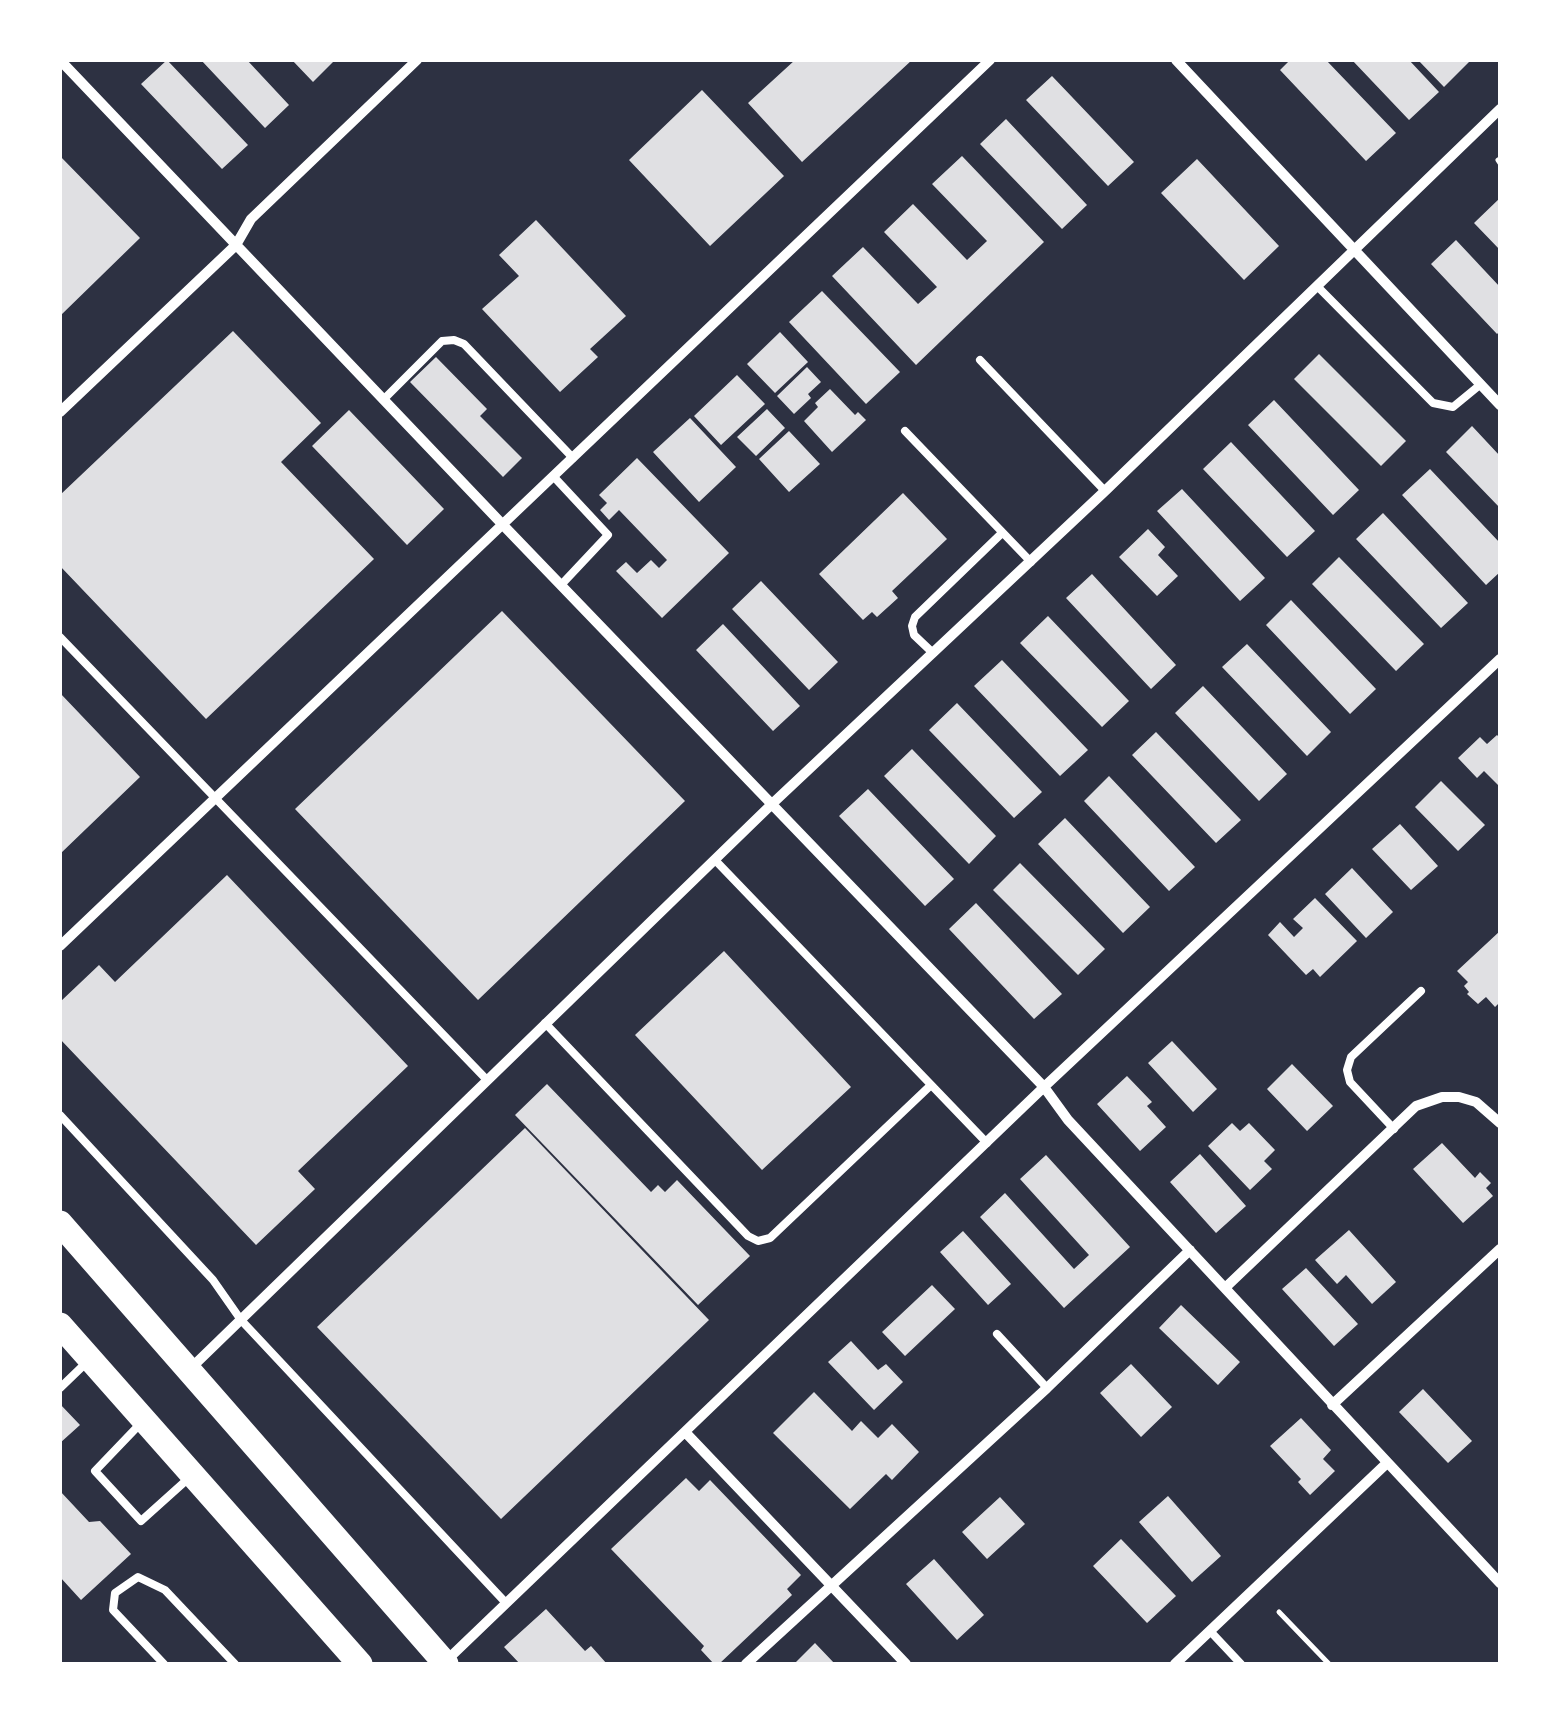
<!DOCTYPE html>
<html>
<head>
<meta charset="utf-8">
<style>
	body { margin:0 }
	#map { position:relative; width:1560px; height:1724px; overflow:hidden; background:#2d3142; font-family:"Fira Sans",sans-serif }
	canvas { display:block }
	.frame { position:absolute; inset:0; border:62px solid #fff; pointer-events:none }
</style>
</head>
<body>
<div id="map">
<canvas width="1560" height="1724"></canvas>
<div class="frame"></div>
</div>
<script>
const context = document.querySelector('canvas').getContext('2d');
context.lineJoin = 'round';
function paint(path, color) { context.fillStyle = color; context.fill(path, 'evenodd'); }
const toPath = rows => new Path2D(rows.map(r => 'M' + r).join(''));
function stroke(path, color, width, dash) { context.strokeStyle = color; context.lineWidth = width; context.lineCap = dash ? 'butt' : 'round'; context.setLineDash(dash || []); context.stroke(path); }
paint(toPath([
	[167,60,248,145,222,169,141,84],
	[201,60,247,60,289,105,265,128],
	[292,60,335,60,313,82],
	[795,60,912,60,802,162,748,103],
	[1290,60,1326,60,1396,133,1366,161,1280,70],
	[1352,60,1409,60,1439,92,1409,120],
	[1418,60,1471,60,1444,87],
	[1052,76,1134,162,1108,186,1026,100],
	[702,90,784,176,710,246,629,160],
	[1006,119,1087,205,1062,229,980,144],
	[60,156,140,238,60,316],
	[962,156,1044,242,916,365,832,276,863,247,918,304,937,287,884,232,913,204,967,260,987,241,932,184],
	[1197,159,1279,246,1244,280,1161,193],
	[1500,198,1500,250,1474,223],
	[536,220,626,316,590,349,598,357,560,392,482,309,519,276,499,255],
	[1456,240,1500,287,1500,331,1497,334,1431,264],
	[822,291,900,372,866,404,789,322],
	[233,331,321,423,281,462,374,559,206,719,60,566,60,495],
	[780,332,808,362,775,393,747,364],
	[1319,354,1406,441,1381,466,1294,379],
	[436,357,487,409,480,416,522,458,503,477,410,382],
	[807,367,821,382,808,394,811,398,794,414,777,396],
	[737,375,765,404,721,445,694,416],
	[830,389,855,415,858,412,866,420,832,452,804,421,818,407,815,403],
	[1274,400,1359,490,1333,515,1248,425],
	[767,409,785,428,756,456,737,437],
	[349,410,444,509,407,545,312,446],
	[690,418,736,467,699,502,653,452],
	[1472,426,1500,456,1500,508,1446,452],
	[789,431,820,464,789,492,759,459],
	[1231,442,1315,531,1287,557,1203,469],
	[637,458,729,553,662,618,616,571,626,562,637,573,651,560,659,568,667,560,619,510,609,520,600,510,607,503,599,495],
	[1430,469,1500,543,1500,572,1486,585,1402,495],
	[1182,489,1265,578,1240,601,1157,511],
	[903,493,947,539,892,591,898,598,877,617,872,612,863,620,819,574],
	[1383,513,1468,603,1441,628,1356,539],
	[1148,529,1165,547,1158,555,1178,576,1157,596,1119,557],
	[1339,557,1424,644,1396,671,1312,584],
	[1092,574,1176,665,1151,689,1066,598],
	[761,581,838,662,809,690,732,609],
	[1291,600,1376,689,1350,714,1266,625],
	[502,611,685,801,478,1000,295,809],
	[1048,616,1129,701,1102,727,1020,643],
	[723,624,800,706,773,731,696,650],
	[1247,644,1331,732,1307,756,1222,667],
	[1002,660,1088,750,1060,776,974,686],
	[1203,686,1287,774,1259,801,1175,713],
	[60,693,140,777,60,854],
	[957,703,1042,792,1014,818,929,730],
	[1156,732,1241,820,1216,843,1132,755],
	[1497,735,1500,738,1500,787,1484,771,1477,778,1458,758,1480,737,1487,744],
	[912,749,996,836,969,864,884,776],
	[1109,776,1195,867,1169,891,1084,801],
	[1441,781,1485,825,1458,851,1415,807],
	[868,789,954,879,925,906,839,816],
	[1065,818,1150,907,1123,933,1038,844],
	[1400,824,1438,866,1411,890,1372,849],
	[1020,863,1105,949,1078,975,993,890],
	[1352,868,1393,912,1366,938,1325,894],
	[227,875,408,1066,298,1171,315,1189,256,1245,60,1039,60,1002,99,965,115,982],
	[1315,898,1357,941,1320,977,1313,969,1306,975,1268,935,1280,922,1294,937,1303,928,1293,919],
	[976,903,1062,994,1034,1019,949,929],
	[1500,931,1500,1002,1495,1007,1486,997,1478,1004,1467,994,1469,992,1464,986,1468,982,1457,971],
	[724,951,851,1087,762,1170,635,1035],
	[1172,1041,1217,1089,1193,1112,1148,1063],
	[1292,1064,1333,1106,1307,1131,1267,1089],
	[1127,1076,1152,1102,1147,1106,1166,1127,1140,1151,1097,1104],
	[547,1084,651,1192,658,1185,665,1192,677,1180,750,1256,698,1305,515,1115],
	[1232,1123,1240,1131,1249,1123,1275,1150,1264,1161,1272,1169,1250,1190,1208,1146],
	[525,1128,709,1320,501,1519,317,1327],
	[1442,1143,1475,1178,1480,1172,1491,1183,1486,1188,1493,1196,1463,1223,1413,1169],
	[1200,1154,1246,1206,1216,1233,1170,1182],
	[1046,1155,1130,1247,1064,1308,980,1217,1005,1193,1074,1269,1089,1255,1020,1179],
	[1349,1230,1396,1282,1372,1304,1346,1275,1337,1284,1315,1260],
	[963,1231,1011,1284,988,1305,940,1252],
	[1306,1268,1358,1324,1334,1346,1282,1289],
	[932,1285,955,1309,905,1356,882,1332],
	[1181,1305,1240,1362,1218,1385,1159,1328],
	[851,1341,878,1370,886,1364,903,1382,874,1410,828,1362],
	[1131,1364,1172,1407,1141,1437,1100,1393],
	[1423,1389,1472,1441,1448,1463,1399,1412],
	[814,1392,852,1431,861,1421,878,1438,892,1424,919,1452,892,1480,886,1474,850,1509,773,1433],
	[60,1404,80,1425,60,1443],
	[1301,1418,1331,1450,1323,1459,1335,1471,1310,1495,1298,1482,1301,1479,1270,1446],
	[686,1478,699,1491,710,1480,801,1575,787,1589,792,1595,719,1664,714,1664,701,1650,704,1646,611,1549],
	[60,1491,89,1522,100,1521,131,1554,81,1600,60,1577],
	[1168,1496,1221,1556,1192,1582,1139,1522],
	[1000,1497,1025,1524,987,1559,962,1532],
	[1121,1539,1176,1596,1147,1623,1093,1566],
	[934,1559,984,1615,957,1640,906,1584],
	[546,1609,585,1651,591,1646,607,1664,520,1664,504,1647],
	[815,1643,835,1664,794,1664]
]), '#e0e0e3');
stroke(toPath([
	[1498,160,1500,163],
	[1279,1612,1329,1664]
]), '#fff', 5);
stroke(toPath([
	[1317,286,1433,403,1453,407,1481,384],
	[980,360,1105,491],
	[383,400,442,341,454,340,464,344,573,458],
	[905,431,1031,562],
	[554,477,608,535,561,585],
	[60,637,487,1080],
	[933,653,914,635,912,626,915,617,1002,533],
	[715,860,987,1143],
	[545,1023,748,1236,758,1241,770,1238,931,1085],
	[60,1115,213,1280,241,1320,506,1603],
	[1394,1129,1350,1082,1347,1070,1351,1057,1421,991],
	[997,1334,1047,1388],
	[60,1388,87,1362],
	[141,1423,95,1471,141,1521,190,1477],
	[1210,1631,1241,1664],
	[164,1664,113,1610,115,1593,138,1577,165,1590,235,1664]
]), '#fff', 8);
stroke(toPath([
	[60,60,503,525,1044,1087,1068,1120,1500,1583],
	[1176,60,1500,405],
	[60,412,236,245,251,219,417,60],
	[60,946,990,60],
	[1226,1287,1416,1106,1442,1097,1459,1097,1476,1102,1500,1123],
	[189,1370,773,803,1105,491,1500,109],
	[1332,1405,1500,1249],
	[686,1433,906,1664],
	[446,1661,1044,1087,1500,659],
	[746,1664,1047,1388,1190,1250],
	[1175,1664,1387,1463]
]), '#fff', 10);
stroke(toPath([
	[60,1223,446,1664],
	[60,1325,360,1664]
]), '#fff', 25);
</script>
</body>
</html>
